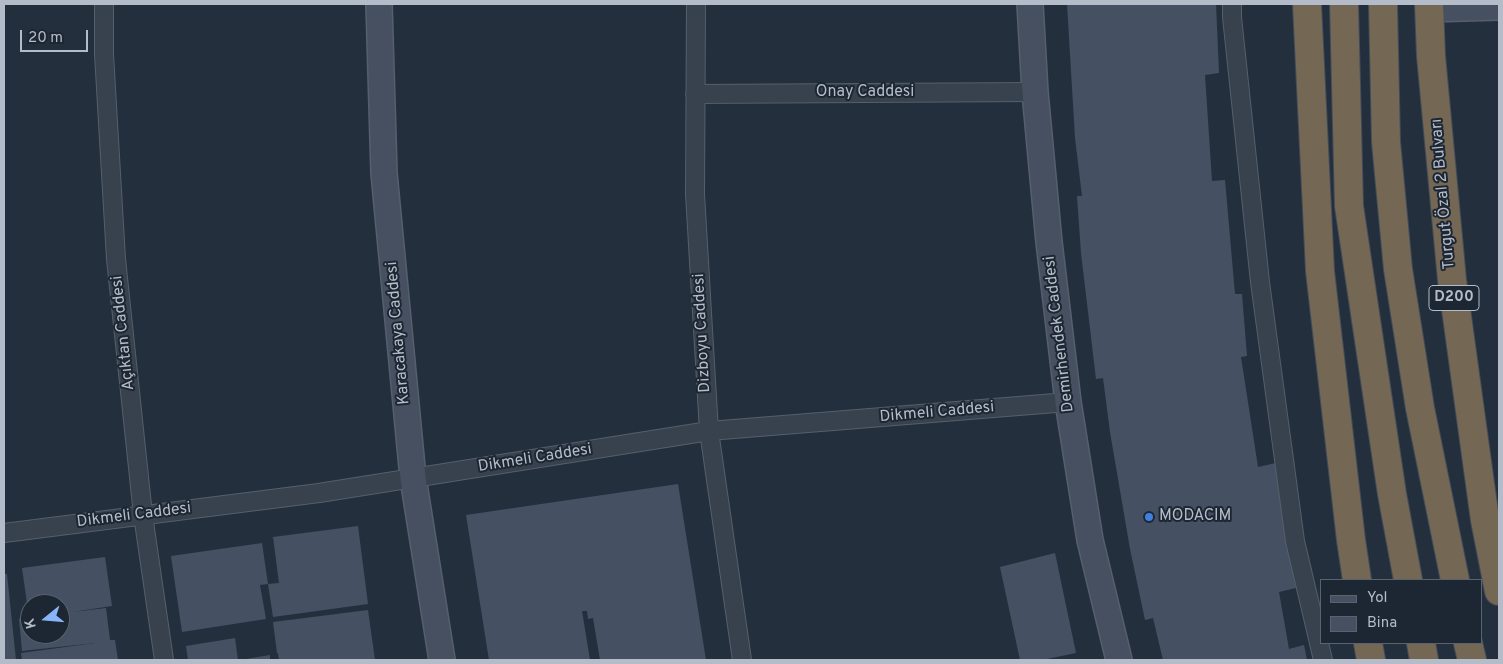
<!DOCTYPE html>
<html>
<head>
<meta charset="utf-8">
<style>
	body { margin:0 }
	#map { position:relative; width:1503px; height:664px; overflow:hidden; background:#242f3e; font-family:Overpass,sans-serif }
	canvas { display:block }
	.frame { position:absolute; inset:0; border:5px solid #b4bcc9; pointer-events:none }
	.legend { position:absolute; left:1320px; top:579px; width:162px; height:65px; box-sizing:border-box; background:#1d2633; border:1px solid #59626f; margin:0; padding:6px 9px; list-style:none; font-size:15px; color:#b4bcc9 }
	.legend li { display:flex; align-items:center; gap:10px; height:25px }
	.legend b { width:25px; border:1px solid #59626f }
	.north { position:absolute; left:20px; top:594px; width:50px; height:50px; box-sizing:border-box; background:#1d2633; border:1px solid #59626f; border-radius:50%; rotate:253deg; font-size:14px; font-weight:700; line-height:20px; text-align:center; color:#b4bcc9 }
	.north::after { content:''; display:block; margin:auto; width:18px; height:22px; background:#8ab4f8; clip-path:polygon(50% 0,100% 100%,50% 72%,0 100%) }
	.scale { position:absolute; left:20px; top:30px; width:68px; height:22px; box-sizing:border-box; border:2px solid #b4bcc9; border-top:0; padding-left:6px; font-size:15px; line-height:18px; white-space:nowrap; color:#b4bcc9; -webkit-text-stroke:4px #1d2633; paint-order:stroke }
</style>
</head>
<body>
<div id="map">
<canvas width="1503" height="664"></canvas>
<div class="frame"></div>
<ul class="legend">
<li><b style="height:6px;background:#465061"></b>Yol</li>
<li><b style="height:14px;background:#455162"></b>Bina</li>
</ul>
<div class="north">K</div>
<div class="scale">20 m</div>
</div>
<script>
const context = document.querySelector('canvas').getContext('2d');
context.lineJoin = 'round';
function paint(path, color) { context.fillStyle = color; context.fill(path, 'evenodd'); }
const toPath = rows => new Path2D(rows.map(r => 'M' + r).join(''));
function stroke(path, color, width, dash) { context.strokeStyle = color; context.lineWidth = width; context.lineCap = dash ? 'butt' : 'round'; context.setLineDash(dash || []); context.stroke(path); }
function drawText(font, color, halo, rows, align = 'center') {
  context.font = font + ' Overpass,sans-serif'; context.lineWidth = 4; context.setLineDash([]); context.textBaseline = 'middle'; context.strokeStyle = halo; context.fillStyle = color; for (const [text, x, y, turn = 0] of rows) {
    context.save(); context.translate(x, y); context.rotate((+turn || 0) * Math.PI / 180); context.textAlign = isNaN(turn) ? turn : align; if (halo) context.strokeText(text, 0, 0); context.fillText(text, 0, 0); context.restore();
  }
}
paint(toPath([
	[1067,4,1216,4,1219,73,1205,75,1212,181,1225,180,1235,294,1242,294,1247,356,1241,357,1258,467,1276,463,1283,519,1296,588,1279,592,1289,649,1304,645,1307,660,1163,660,1153,618,1145,620,1130,549,1110,432,1103,378,1096,379,1081,253,1077,196,1082,196,1075,138],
	[678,484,706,660,600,660,593,618,588,619,587,611,582,611,590,660,489,660,466,515],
	[358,526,368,604,273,617,268,584,279,583,273,537],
	[262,543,268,584,260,585,266,619,182,632,171,556],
	[1055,553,1076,653,1042,660,1020,660,1000,567],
	[105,557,112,606,72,612,106,608,110,640,115,640,118,660,22,660,21,653,95,643,22,651,19,619,30,617,30,634,60,634,60,604,30,604,29,617,22,568],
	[4,574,7,574,16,660,4,660],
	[368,610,375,660,279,660,278,653,277,653,273,622],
	[235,638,238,660,188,660,186,646],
	[270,655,270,660,246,660,246,659]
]), '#455162');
const street = toPath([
	[104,4,104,54,116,259,143,515,164,660],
	[696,4,695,194,709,431,742,660],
	[1232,4,1232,17,1260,282,1295,541,1323,660],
	[695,94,1035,92],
	[4,533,319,493,709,431,1068,402]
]);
const secondary = toPath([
	[379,4,384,173,413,478,442,660],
	[1030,4,1035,92,1049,242,1068,402,1090,540,1119,660],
	[1429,9,1499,7]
]);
const highway = toPath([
	[1307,4,1320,271,1351,540,1357,580],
	[1344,4,1349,206,1392,494,1408,580],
	[1383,4,1386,142,1398,269,1420,408,1455,580],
	[1429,4,1431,56,1452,280,1485,520,1499,591],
	[1368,643,1371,660],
	[1421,643,1424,660],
	[1468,643,1472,660]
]);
stroke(street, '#565f6c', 20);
stroke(secondary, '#565f6c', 28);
stroke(highway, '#434c59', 30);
stroke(street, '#38414e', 18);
stroke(secondary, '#465061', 25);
stroke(highway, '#746855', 28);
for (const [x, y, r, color] of [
	[1149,517,5,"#3f7fe0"]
]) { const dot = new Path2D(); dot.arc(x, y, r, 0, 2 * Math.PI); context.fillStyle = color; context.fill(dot); stroke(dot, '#1d2633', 2); }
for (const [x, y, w] of [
	[1454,298,50]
]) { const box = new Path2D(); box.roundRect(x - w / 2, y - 12.5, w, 25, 4); context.fillStyle = '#1d2633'; context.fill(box); stroke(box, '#b4bcc9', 1); }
drawText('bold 15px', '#b4bcc9', null, [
	["D200",1454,298]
]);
drawText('16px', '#b4bcc9', '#1d2633', [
	["Onay Caddesi",865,93],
	["Turgut Özal 2 Bulvarı",1444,194,-95],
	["Açıktan Caddesi",124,333,-96],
	["Karacakaya Caddesi",399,333,-95],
	["Dizboyu Caddesi",703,333,-93],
	["Demirhendek Caddesi",1060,334,-97],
	["Dikmeli Caddesi",937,413,-5],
	["Dikmeli Caddesi",535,459,-9],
	["Dikmeli Caddesi",134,516,-7]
]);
drawText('16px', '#b4bcc9', '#1d2633', [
	["MODACIM",1159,517]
], 'left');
</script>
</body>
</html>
